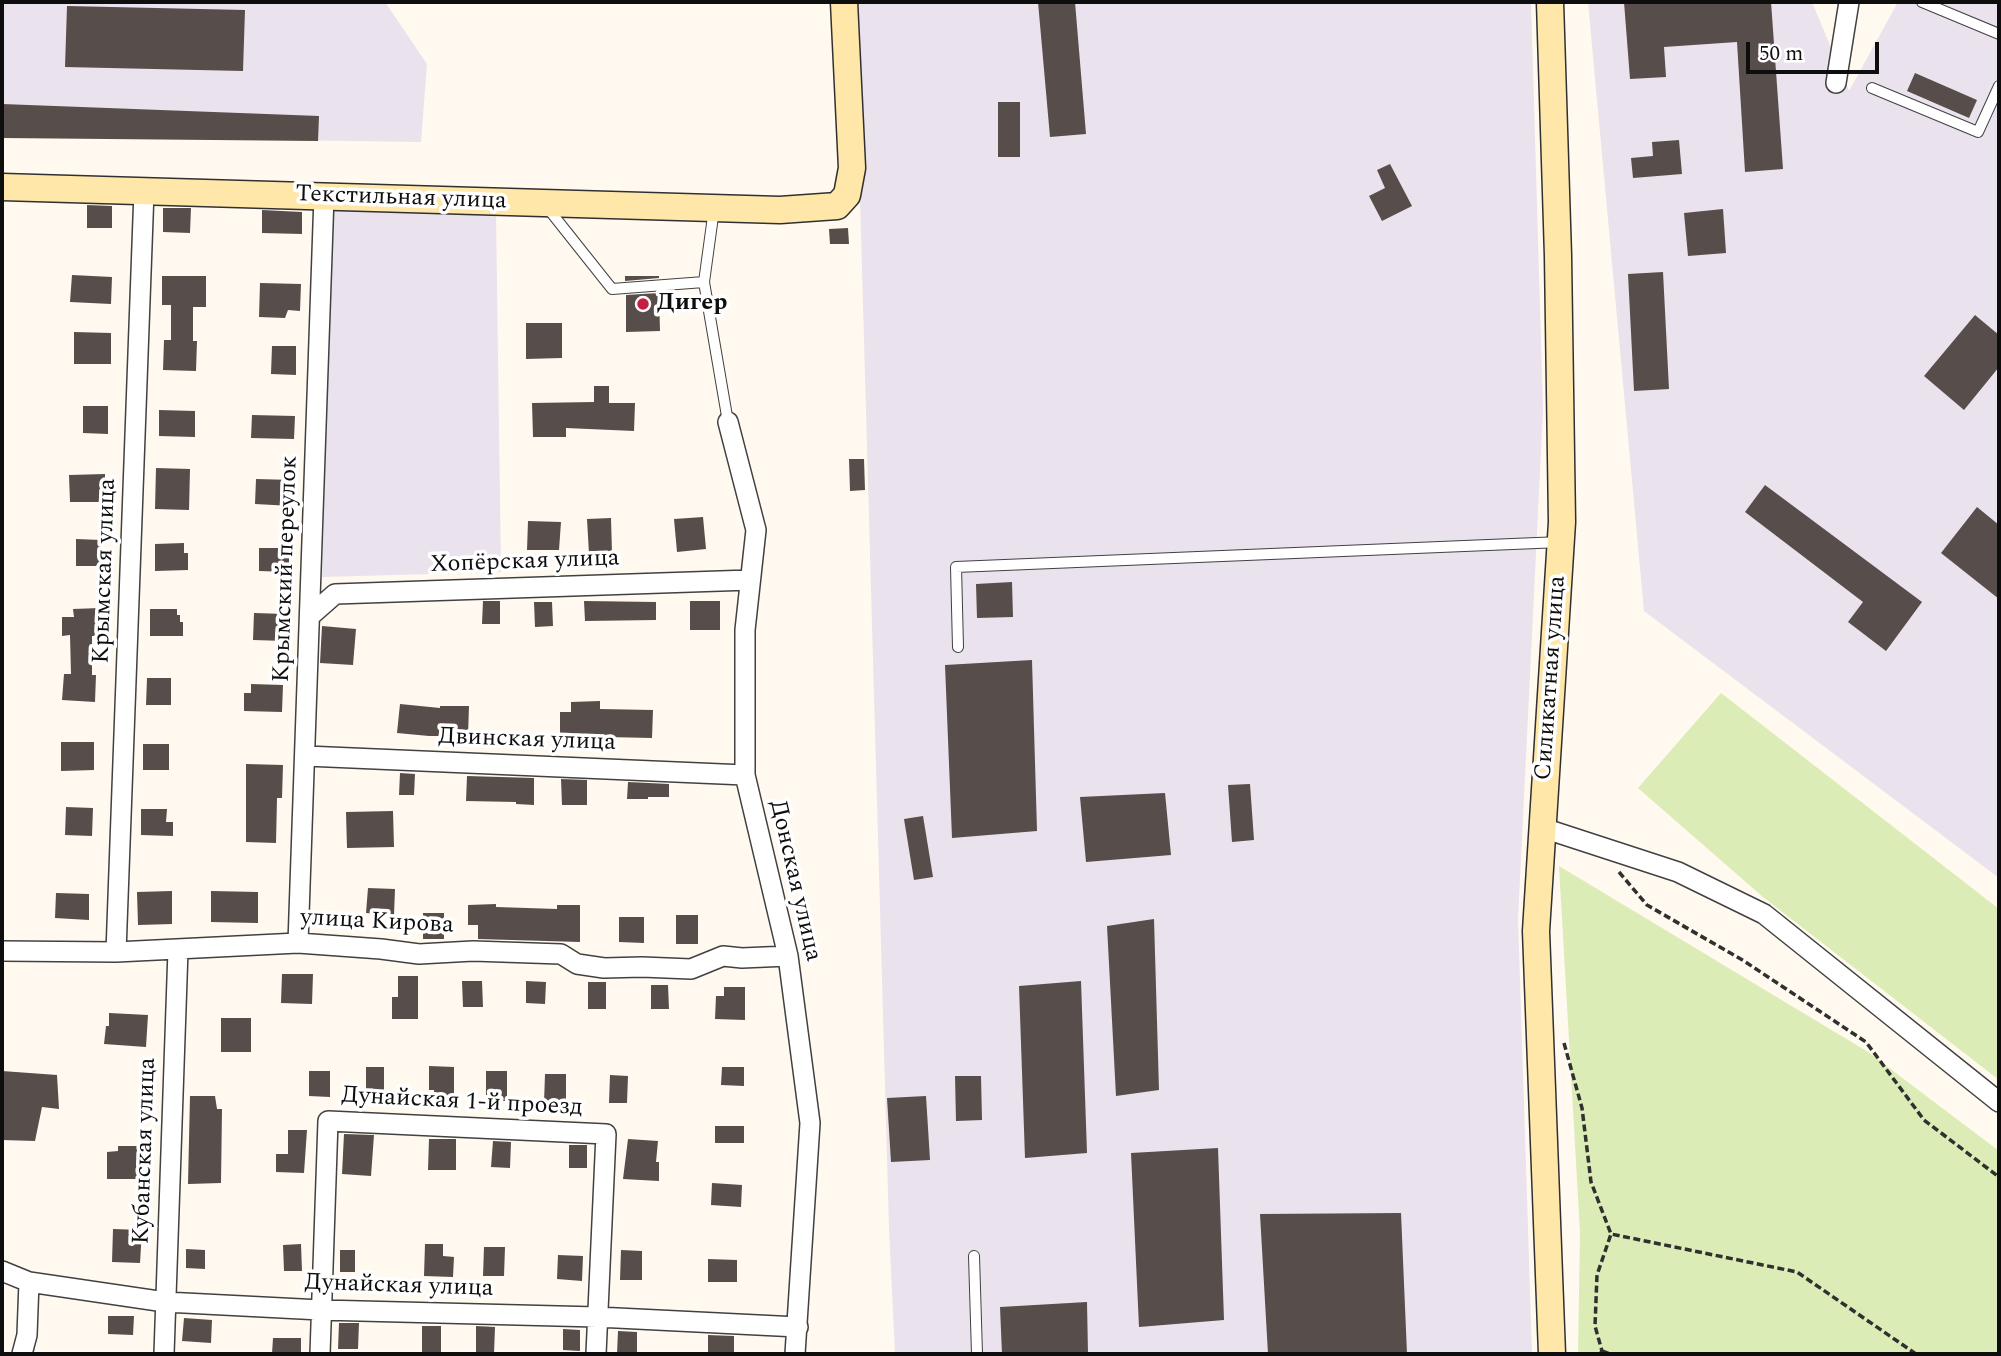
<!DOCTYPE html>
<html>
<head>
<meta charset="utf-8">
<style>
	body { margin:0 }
	#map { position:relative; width:2001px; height:1356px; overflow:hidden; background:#fff9ef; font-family:Spectral,serif }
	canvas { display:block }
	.frame { position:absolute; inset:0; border:4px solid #0e0e0e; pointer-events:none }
	.scale { position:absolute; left:1746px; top:42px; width:133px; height:32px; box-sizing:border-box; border:4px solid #0e0e0e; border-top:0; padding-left:9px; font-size:21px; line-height:24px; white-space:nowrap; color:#0e0e0e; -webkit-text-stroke:5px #fff; paint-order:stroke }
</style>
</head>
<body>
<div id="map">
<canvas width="2001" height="1356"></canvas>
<div class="frame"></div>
<div class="scale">50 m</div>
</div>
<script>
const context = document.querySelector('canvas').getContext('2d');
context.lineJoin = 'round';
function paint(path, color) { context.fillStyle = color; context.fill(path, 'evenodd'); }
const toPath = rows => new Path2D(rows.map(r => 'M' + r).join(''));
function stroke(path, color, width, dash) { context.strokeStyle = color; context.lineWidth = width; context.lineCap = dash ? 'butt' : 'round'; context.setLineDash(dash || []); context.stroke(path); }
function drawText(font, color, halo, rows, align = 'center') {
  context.font = font + ' Spectral,serif'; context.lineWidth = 7; context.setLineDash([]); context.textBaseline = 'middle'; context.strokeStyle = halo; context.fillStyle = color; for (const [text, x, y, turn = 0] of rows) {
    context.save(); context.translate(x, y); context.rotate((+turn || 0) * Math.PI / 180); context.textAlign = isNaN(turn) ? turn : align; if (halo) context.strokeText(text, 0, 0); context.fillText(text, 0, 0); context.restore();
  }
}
paint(toPath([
	[2,2,385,2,427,64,421,142,2,136],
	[857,2,1531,2,1543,410,1518,919,1532,1354,895,1354,889,1228,860,198],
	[1588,2,1812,2,1849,91,1898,2,1999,2,1999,878,1644,611],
	[333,208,496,214,501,572,322,577]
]), '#eae2ed');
paint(toPath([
	[1721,693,1999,909,1999,1080,1763,897,1638,788],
	[1559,866,1868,1052,1999,1151,1999,1354,1578,1354,1580,1232]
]), '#dbecb6');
paint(toPath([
	[1038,2,1075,2,1086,134,1050,137],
	[1624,2,1771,2,1783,169,1745,172,1737,42,1664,47,1666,77,1630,79],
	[67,6,245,10,243,71,65,67],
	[1915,73,1977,100,1969,118,1907,91],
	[998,102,1020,102,1020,157,998,157],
	[2,104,319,116,318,141,2,138],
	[1679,140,1682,174,1633,178,1631,158,1653,156,1652,142],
	[1390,164,1412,206,1382,221,1369,196,1385,188,1377,170],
	[87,205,112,206,112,228,87,228],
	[163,208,191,208,190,233,163,232],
	[1723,209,1726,253,1688,256,1684,213],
	[262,210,302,212,302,234,262,233],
	[848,228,849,244,830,244,829,229],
	[1663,272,1669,389,1634,391,1628,274],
	[72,275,112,277,111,304,70,302],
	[162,276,206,276,206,307,193,307,193,341,197,341,196,371,163,370,164,340,171,340,171,305,162,305],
	[625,276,659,276,659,278,625,281],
	[260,283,301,284,300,311,288,310,285,318,259,317],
	[659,293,660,331,626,332,626,295],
	[1975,315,1999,335,1999,367,1964,410,1924,376],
	[526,323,562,323,562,358,526,359],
	[74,332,111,333,111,364,74,364],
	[272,346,296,346,296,375,271,374],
	[594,386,609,386,609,403,635,403,634,431,566,428,566,437,533,437,532,403,594,402],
	[83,406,108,406,108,434,83,433],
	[159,410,195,411,195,437,159,436],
	[252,415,295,416,294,439,251,438],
	[849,459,864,459,865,490,850,491],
	[156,468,190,469,189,510,155,509],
	[105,474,105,502,70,502,69,475],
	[256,479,293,480,292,506,255,504],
	[1765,485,1922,602,1886,651,1848,622,1863,602,1745,512],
	[1977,507,1999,525,1999,599,1941,553],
	[703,517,706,549,677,552,674,519],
	[611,518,612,553,589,554,587,519],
	[528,521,561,522,559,550,527,550],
	[76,539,102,540,102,566,76,566],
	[184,543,184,553,188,553,188,570,155,571,155,544],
	[259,548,289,548,289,572,259,571],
	[1012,582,1013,617,977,618,976,584],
	[483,601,500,601,500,624,482,624],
	[584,601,656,602,656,620,585,621],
	[690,601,720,601,720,630,690,630],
	[534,602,552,602,553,626,535,627],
	[100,608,100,636,92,636,92,675,96,675,95,702,62,700,64,674,71,674,70,635,62,636,62,617,74,617,73,609],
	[150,609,177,609,177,615,180,615,180,622,183,622,183,636,150,636],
	[254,613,286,614,285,641,253,640],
	[322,626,356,629,353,665,320,663],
	[1032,660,1037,831,952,838,945,665],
	[147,678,171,678,171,705,146,705],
	[251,684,283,685,282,712,244,711,244,693,251,693],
	[600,701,600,709,653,710,652,738,560,736,560,712,571,712,571,702],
	[400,704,440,708,440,706,469,706,468,736,429,736,397,733],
	[61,742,94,742,94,770,61,771],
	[143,744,169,744,169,770,143,770],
	[246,764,283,765,282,798,277,798,276,843,246,842],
	[400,773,415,774,414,795,399,795],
	[467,776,534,778,534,805,516,804,516,802,466,801],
	[561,779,587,780,587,805,562,805],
	[628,782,669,784,669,797,648,797,648,799,627,799],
	[1250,784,1254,840,1232,842,1228,785],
	[1165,793,1171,855,1086,862,1080,797],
	[66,807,93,808,92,836,65,835],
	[141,809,167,809,166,822,173,822,173,836,141,835],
	[393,811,394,847,347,848,346,812],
	[923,816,933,877,914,880,904,819],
	[368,888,395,889,394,915,366,913],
	[172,891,172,924,138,925,137,892],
	[211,891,258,892,258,923,211,922],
	[56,893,89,894,89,920,55,918],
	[496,904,496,907,557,909,557,905,580,905,580,942,478,939,478,925,468,925,468,905],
	[423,913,444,913,444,939,423,939],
	[676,915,698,915,698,944,676,944],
	[619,917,644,917,644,943,619,942],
	[1154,919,1159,1090,1116,1096,1107,926],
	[282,974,313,974,312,1004,281,1003],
	[398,976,418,976,418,1019,392,1019,392,997,398,997],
	[462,981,482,981,483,1007,463,1007],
	[526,981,546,982,545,1004,526,1003],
	[1081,981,1087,1153,1025,1158,1019,986],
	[588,982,606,982,606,1009,588,1009],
	[651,985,668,985,669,1009,651,1009],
	[724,987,745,987,745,1020,715,1019,716,996,724,996],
	[109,1013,148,1015,146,1047,104,1044,106,1026,109,1026],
	[221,1018,251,1018,251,1052,221,1052],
	[429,1066,454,1067,454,1102,434,1102,434,1090,429,1090],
	[366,1067,384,1067,384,1098,366,1098],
	[722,1067,744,1067,744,1086,721,1085],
	[2,1071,57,1075,59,1109,42,1107,35,1141,2,1140],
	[309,1071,330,1071,330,1097,309,1096],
	[486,1071,507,1071,507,1101,486,1101],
	[545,1074,566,1074,566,1103,544,1103],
	[610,1075,628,1076,627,1103,609,1103],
	[955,1076,981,1076,982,1120,956,1121],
	[190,1096,215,1096,217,1109,222,1109,221,1183,188,1184],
	[926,1096,930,1160,891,1162,887,1098],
	[715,1126,744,1126,744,1143,715,1143],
	[288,1130,307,1130,304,1173,276,1172,276,1154,288,1154],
	[344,1134,374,1135,371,1176,342,1174],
	[429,1139,456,1139,456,1170,428,1170],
	[628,1139,658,1141,656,1162,659,1162,659,1181,623,1179],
	[493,1141,511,1142,510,1168,491,1167],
	[569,1145,587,1145,587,1168,569,1168],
	[118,1146,144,1146,143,1179,107,1179,107,1152,118,1151],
	[1218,1148,1224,1320,1139,1327,1131,1153],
	[712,1183,742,1185,741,1207,711,1205],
	[1401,1213,1407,1354,1268,1354,1260,1214],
	[113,1229,142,1230,140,1263,112,1262],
	[301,1244,302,1271,284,1271,283,1245],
	[425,1244,443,1244,443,1256,454,1257,453,1277,424,1276],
	[484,1247,505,1247,504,1276,483,1276],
	[186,1249,205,1250,205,1269,186,1268],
	[340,1250,355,1250,355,1272,340,1272],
	[621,1250,642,1251,642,1280,620,1280],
	[558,1255,583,1256,582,1281,557,1279],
	[708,1259,737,1260,737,1282,708,1282],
	[1087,1302,1088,1354,1002,1354,1000,1307],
	[108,1316,134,1316,133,1335,108,1334],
	[184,1318,212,1320,211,1343,182,1341],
	[339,1323,359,1323,358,1349,338,1349],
	[422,1326,441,1326,441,1354,422,1354],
	[476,1326,495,1327,494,1354,476,1354],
	[563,1329,580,1330,580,1351,563,1350],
	[618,1331,637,1332,637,1354,617,1354],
	[708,1335,734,1336,734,1353,708,1353],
	[273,1338,301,1338,301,1354,272,1354]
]), '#574d4a');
const lane = toPath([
	[1922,2,1999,34],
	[1872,88,1978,132,1999,86],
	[546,206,612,289,704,282,714,209],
	[704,282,728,422],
	[958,647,956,567,1561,542],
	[974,1256,977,1354]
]);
const street = toPath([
	[1836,83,1849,2],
	[728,422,756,530,745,630,745,775,788,956,810,1123,795,1354],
	[310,616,335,594,750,580],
	[306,756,745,775],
	[1543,828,1678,872,1764,914,1999,1102],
	[298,943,324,196],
	[2,951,116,952,298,943,381,949,419,954,473,951,561,954,577,964,604,968,642,967,691,969,723,956,742,958,788,956],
	[116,952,144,191],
	[2,1271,29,1282,165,1302,321,1310,597,1317,798,1327],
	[22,1354,27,1335,29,1282],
	[164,1354,178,950],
	[320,1354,328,1121,606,1134,596,1354]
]);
const secondary = toPath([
	[1550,2,1558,256,1562,522,1536,931,1552,1354],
	[2,187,780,210,837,206,847,195,852,168,844,2]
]);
stroke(lane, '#414141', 12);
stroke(street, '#414141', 22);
stroke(secondary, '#303030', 29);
stroke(toPath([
	[1619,872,1647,905,1744,961,1866,1042,1924,1120,1999,1177],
	[1564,1043,1582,1108,1591,1182,1611,1234,1797,1272,1916,1354],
	[1602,1351,1610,1354],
	[1600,1354,1602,1351,1595,1326,1597,1275,1611,1234]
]), '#303030', 3.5, [7, 3.5]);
stroke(lane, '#fff', 10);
stroke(street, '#fff', 19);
stroke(secondary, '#ffe7aa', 26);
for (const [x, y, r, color] of [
	[643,304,7,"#c61e43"]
]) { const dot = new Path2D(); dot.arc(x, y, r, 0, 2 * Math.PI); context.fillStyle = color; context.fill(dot); stroke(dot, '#fff', 2.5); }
drawText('24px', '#0e0e0e', '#fff', [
	["Текстильная улица",401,199,2],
	["Хопёрская улица",525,563,-2],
	["Крымский переулок",287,569,-88],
	["Крымская улица",106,571,-88],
	["Силикатная улица",1552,678,-86],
	["Двинская улица",527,741,2],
	["Донская улица",794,881,77],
	["улица Кирова",377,923,3],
	["Дунайская 1-й проезд",462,1103,3],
	["Кубанская улица",146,1151,-88],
	["Дунайская улица",399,1287,2]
]);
drawText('bold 24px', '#0e0e0e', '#fff', [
	["Дигер",657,304]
], 'left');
</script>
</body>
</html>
